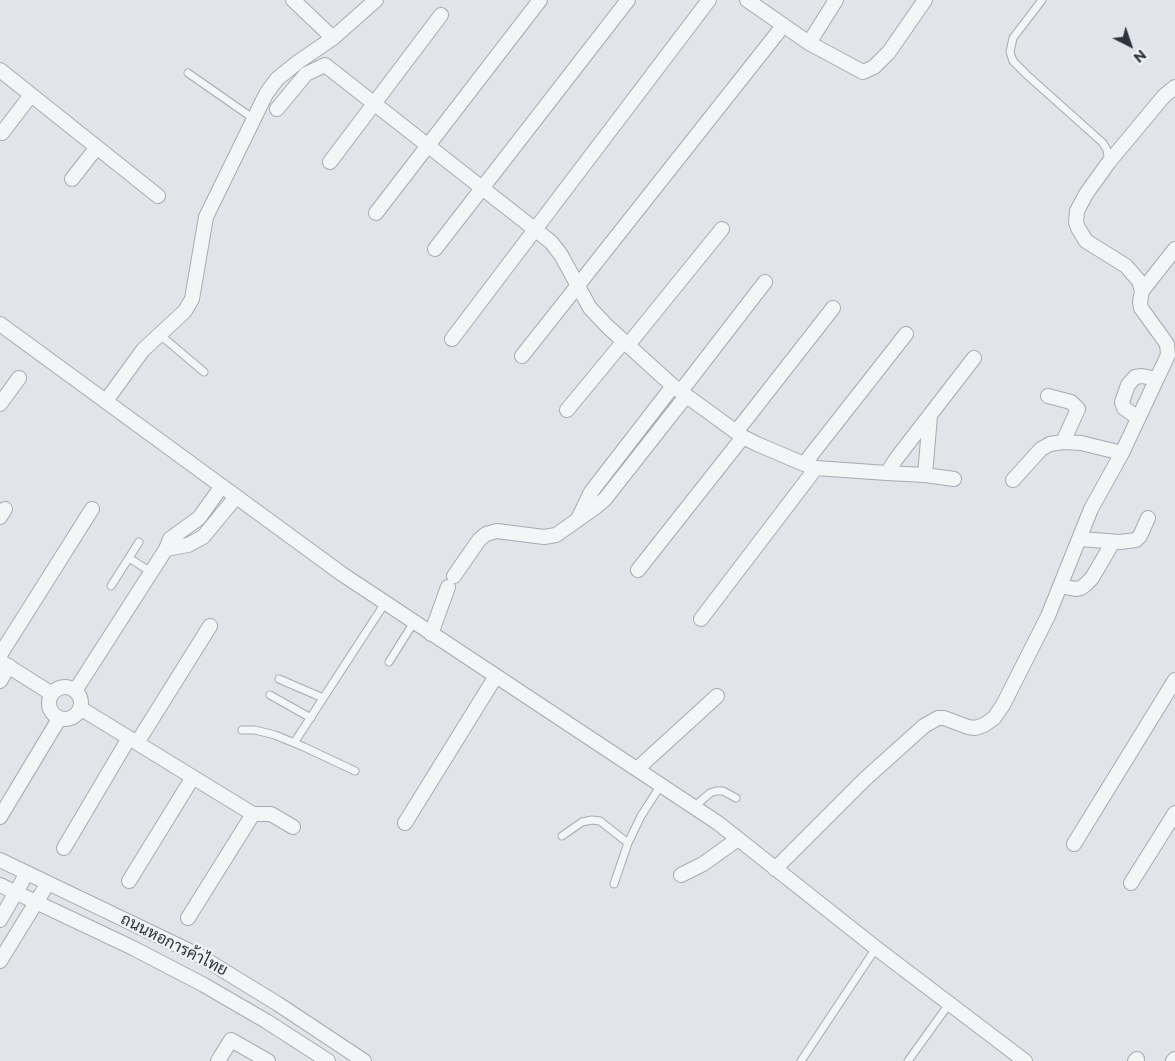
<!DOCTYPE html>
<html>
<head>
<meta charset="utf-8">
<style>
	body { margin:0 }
	#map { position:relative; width:1175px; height:1061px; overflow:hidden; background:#e1e4e8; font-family:Montserrat,sans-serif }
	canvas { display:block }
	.north { position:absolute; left:1105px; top:20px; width:50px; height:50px; -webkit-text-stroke:4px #f0f3f6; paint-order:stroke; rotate:139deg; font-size:14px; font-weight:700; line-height:20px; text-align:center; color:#2b333e }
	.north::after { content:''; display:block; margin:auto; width:18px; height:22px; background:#2b333e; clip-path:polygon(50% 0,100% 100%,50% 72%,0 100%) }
</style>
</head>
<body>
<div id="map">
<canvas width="1175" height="1061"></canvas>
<div class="north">N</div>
</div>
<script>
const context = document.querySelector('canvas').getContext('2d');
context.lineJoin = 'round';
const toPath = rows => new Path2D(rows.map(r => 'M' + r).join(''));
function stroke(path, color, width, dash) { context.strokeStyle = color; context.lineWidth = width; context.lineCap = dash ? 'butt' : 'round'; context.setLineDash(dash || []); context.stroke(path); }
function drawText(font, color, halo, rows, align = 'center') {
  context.font = font + ' Montserrat,Sarabun,sans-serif'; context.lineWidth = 4.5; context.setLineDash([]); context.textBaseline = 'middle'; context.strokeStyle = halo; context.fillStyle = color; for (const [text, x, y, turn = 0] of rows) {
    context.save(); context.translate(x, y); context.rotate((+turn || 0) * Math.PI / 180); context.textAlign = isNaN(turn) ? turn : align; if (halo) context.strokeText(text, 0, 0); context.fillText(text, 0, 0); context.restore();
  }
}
const lane = toPath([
	[1042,0,1013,38,1010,52,1013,61,1027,75,1103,143,1107,150,1109,161],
	[188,73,254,119],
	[159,334,204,372],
	[129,558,151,572],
	[111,586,139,542],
	[389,662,414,622],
	[279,679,323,698],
	[270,695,311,718],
	[242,730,255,730,275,735,304,747,355,771],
	[294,743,385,603],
	[694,807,710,793,716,791,723,791,736,798],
	[562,836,582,822,592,820,600,821,628,843],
	[614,884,628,843,641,816,661,785],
	[801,1061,876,948],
	[908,1061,949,1004]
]);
const street = toPath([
	[293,0,333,38],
	[747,0,809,43,863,72,874,67,889,52,925,0],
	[809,43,836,0],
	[0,70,158,196],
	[277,109,306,74,325,65,551,242,561,255,590,308,608,327,673,386,743,437,757,444,804,464,816,468,887,473,896,459,974,358],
	[2,133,31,95],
	[330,162,441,15],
	[72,179,97,147],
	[376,213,540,0],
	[435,249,628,0],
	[1142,291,1175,249],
	[0,324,342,574,718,823,876,948,1025,1061],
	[452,339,709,0],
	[628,345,722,229],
	[522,356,783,26],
	[681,391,765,282],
	[1048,396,1071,402,1078,409,1063,442],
	[106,401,143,350,185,311,192,299,206,217,266,94,277,79,298,62,333,38,376,0],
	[0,404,19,378],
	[567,410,624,341],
	[1138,418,1124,408,1122,402,1128,385,1135,377,1142,376,1157,379],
	[736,432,833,308],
	[804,464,906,334],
	[887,473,925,475,954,479],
	[925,475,930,416],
	[1013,480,1041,449,1050,444,1063,442,1081,443,1122,453],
	[222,486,199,518,170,539,166,549,188,545,203,537,236,497],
	[0,517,5,509],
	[578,519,591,492,673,386],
	[1080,539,1120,542,1136,540,1140,536,1148,518],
	[638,570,743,437],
	[454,576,479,540,486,534,497,531,544,537,556,535,593,509,605,499,686,396],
	[1061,586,1075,589,1081,588,1086,584,1092,578,1113,542],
	[701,619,816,468],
	[431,634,448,587],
	[0,655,92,509],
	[0,661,52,694],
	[0,681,9,666],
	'49 703a16 16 0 1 1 32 0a16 16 0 1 1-32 0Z',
	[75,691,166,549],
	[80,708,253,814,271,814,293,827],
	[137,743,210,626],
	[637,769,717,696],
	[0,817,59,719],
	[405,823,496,676],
	[1074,844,1175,680],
	[64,848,129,738],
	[0,860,198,955,278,1004,364,1061],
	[775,869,865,779,924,726,938,718,944,718,968,727,975,728,984,725,994,718,1003,705,1048,616,1091,509,1122,453,1168,355,1167,344,1141,308,1140,302,1142,291,1139,281,1126,266,1086,241,1078,228,1076,222,1077,211,1086,194,1109,162,1164,96,1175,87],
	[681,875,703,864,738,839],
	[129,881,193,777],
	[1131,883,1175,813],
	[0,885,133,948,204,985,266,1021,328,1061],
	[188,918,253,814],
	[0,920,27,873],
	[0,961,48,883],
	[218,1061,231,1040,268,1061],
	[1135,1061,1137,1059],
	[1173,1061,1175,1059]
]);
stroke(lane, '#a7abb2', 9);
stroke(street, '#a7abb2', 16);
stroke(lane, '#f3f5f7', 7);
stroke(street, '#f3f5f7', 14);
drawText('16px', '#2b333e', '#f0f3f6', [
	["ถนนหอการค้าไทย",174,945,27]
]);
</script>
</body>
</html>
